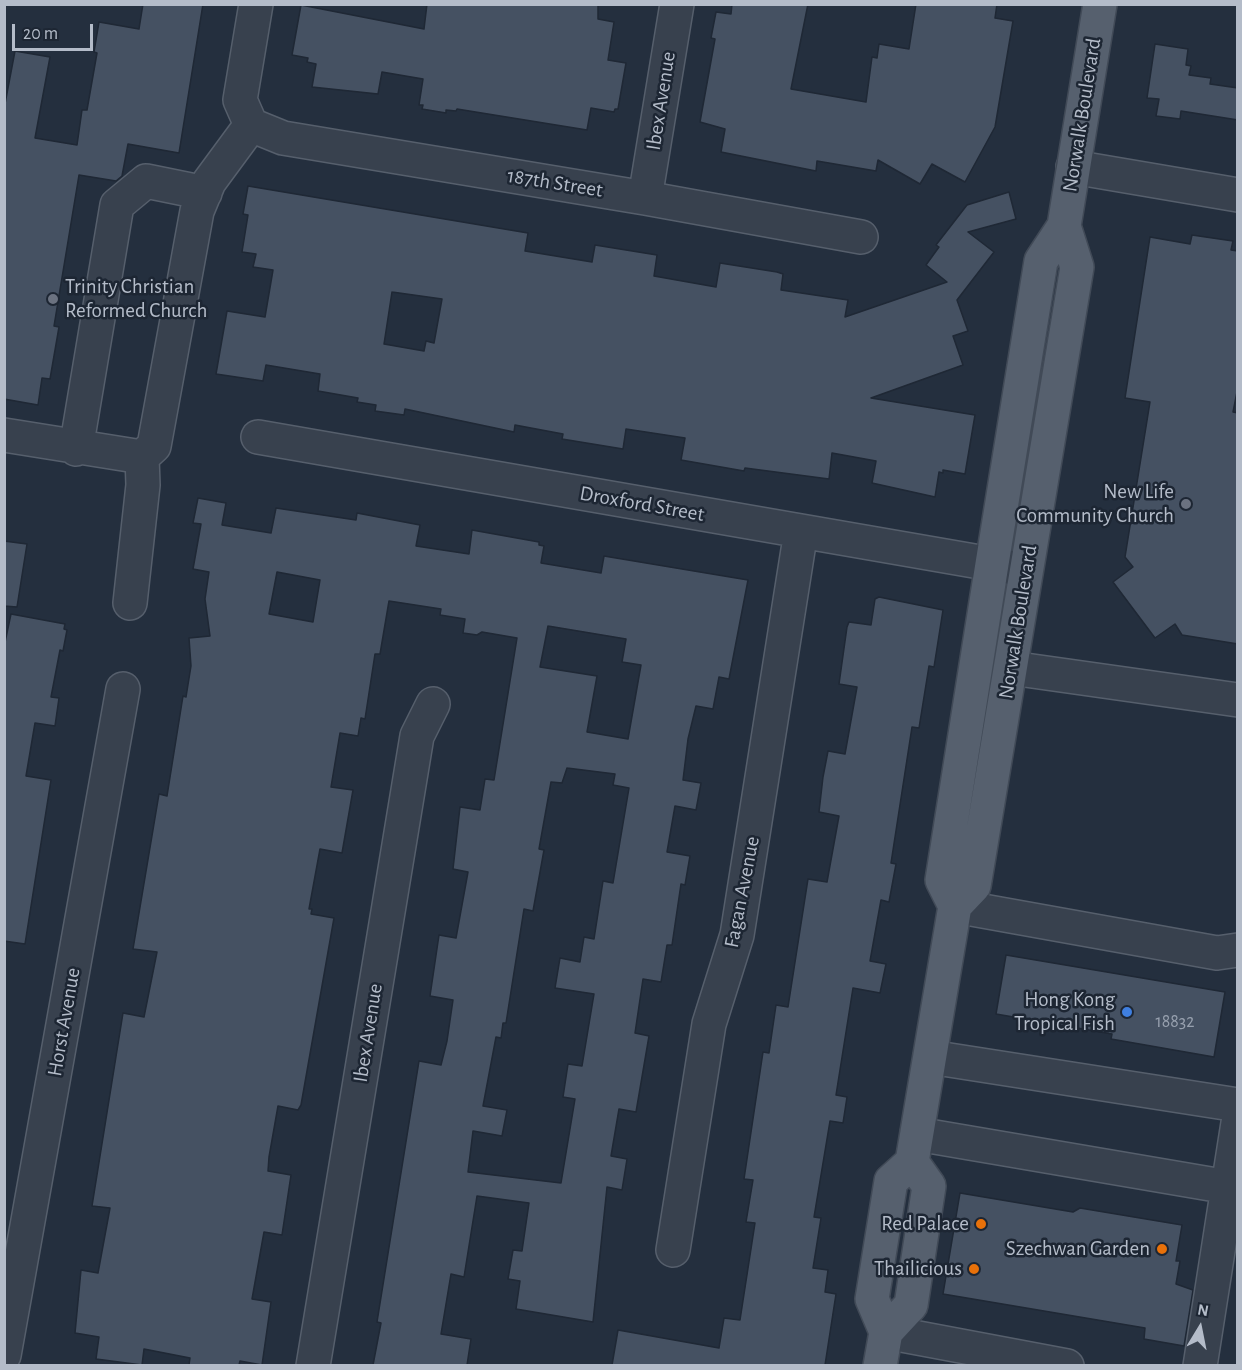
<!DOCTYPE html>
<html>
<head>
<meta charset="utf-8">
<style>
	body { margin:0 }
	#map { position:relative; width:1242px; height:1370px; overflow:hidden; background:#242f3e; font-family:"Alegreya Sans",sans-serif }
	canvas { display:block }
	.frame { position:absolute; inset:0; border:6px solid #b4bcc9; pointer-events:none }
	.north { position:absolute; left:1170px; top:1298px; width:60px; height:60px; -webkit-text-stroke:4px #1d2633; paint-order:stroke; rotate:10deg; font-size:16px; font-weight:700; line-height:24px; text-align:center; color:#b4bcc9 }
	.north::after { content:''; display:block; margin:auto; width:21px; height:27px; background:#b4bcc9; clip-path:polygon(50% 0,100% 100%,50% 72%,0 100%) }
	.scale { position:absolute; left:12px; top:24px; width:81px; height:27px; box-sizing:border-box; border:3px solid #b4bcc9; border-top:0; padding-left:8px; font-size:18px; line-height:21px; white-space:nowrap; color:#b4bcc9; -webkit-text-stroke:4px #1d2633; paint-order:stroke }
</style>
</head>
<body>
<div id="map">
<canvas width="1242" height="1370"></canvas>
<div class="frame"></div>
<div class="north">N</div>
<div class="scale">20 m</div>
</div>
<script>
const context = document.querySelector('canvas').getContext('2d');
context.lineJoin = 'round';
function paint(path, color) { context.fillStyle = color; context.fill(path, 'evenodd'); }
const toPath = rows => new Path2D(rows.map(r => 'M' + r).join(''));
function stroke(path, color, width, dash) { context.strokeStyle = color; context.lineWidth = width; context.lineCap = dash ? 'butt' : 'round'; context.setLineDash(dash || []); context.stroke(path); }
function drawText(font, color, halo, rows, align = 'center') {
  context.font = font + ' "Alegreya Sans",sans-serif'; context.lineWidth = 5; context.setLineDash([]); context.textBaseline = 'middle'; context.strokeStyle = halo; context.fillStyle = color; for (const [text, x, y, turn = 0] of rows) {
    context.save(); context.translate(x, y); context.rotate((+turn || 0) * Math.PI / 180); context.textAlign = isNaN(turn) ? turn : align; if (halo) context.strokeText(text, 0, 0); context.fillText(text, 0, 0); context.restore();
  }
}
const building = toPath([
	[143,4,203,4,179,153,128,144,122,176,116,181,79,175,54,326,59,327,50,379,42,378,38,405,4,399,4,109,15,51,50,57,35,138,77,145,82,110,87,110,97,53,94,52,99,22,139,29,143,4],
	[427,4,598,4,598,19,614,22,608,60,626,63,618,109,615,109,614,112,591,108,587,130,457,109,456,111,446,110,446,113,422,109,423,105,419,105,423,79,382,72,378,94,312,87,316,64,307,62,308,58,292,55,301,5,424,29,427,4],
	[732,4,808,4,791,89,866,102,872,57,877,58,879,44,909,49,916,4,997,4,995,18,1013,21,995,127,965,182,932,164,920,184,878,160,876,171,817,161,816,171,721,152,725,129,700,122,715,39,711,38,716,12,731,14,732,4],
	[1155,44,1188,49,1186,65,1191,66,1189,75,1211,78,1210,84,1238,88,1238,120,1181,111,1180,119,1156,116,1159,99,1147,98,1155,44],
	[248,186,528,233,525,251,592,262,595,245,657,255,654,276,716,287,720,263,777,272,783,274,781,290,848,300,845,317,947,282,926,265,939,247,936,245,967,205,1009,192,1016,219,968,232,994,252,957,300,968,331,953,336,963,365,871,398,975,415,965,474,943,470,943,473,939,472,935,497,872,483,876,461,832,453,829,479,745,468,744,471,681,460,685,438,626,429,623,449,562,439,563,434,515,425,514,432,405,409,404,415,375,411,376,405,357,402,358,398,318,391,320,374,266,365,263,381,216,374,227,311,265,317,273,270,253,267,256,254,242,252,248,215,243,214,248,186],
	[392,292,442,299,434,343,426,341,424,351,384,344,392,292],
	[1192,235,1233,241,1231,250,1238,251,1238,387,1233,412,1238,413,1238,644,1182,635,1175,624,1155,638,1113,582,1133,567,1125,557,1150,402,1125,398,1150,237,1190,244,1192,235],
	[198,498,226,503,222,525,271,533,276,508,356,520,357,513,420,525,416,546,469,554,472,530,539,542,539,545,544,546,541,563,601,573,604,556,748,580,729,679,719,677,713,709,696,706,688,739,683,780,701,783,696,810,675,806,667,852,690,856,685,885,681,884,672,945,667,945,661,982,643,979,635,1033,649,1036,636,1112,619,1109,611,1156,627,1159,622,1190,607,1187,593,1322,516,1309,520,1281,508,1279,513,1250,522,1251,529,1203,477,1196,464,1277,451,1274,441,1334,471,1339,467,1365,373,1365,381,1323,377,1322,419,1061,441,1065,447,1041,453,1000,430,996,439,935,456,938,468,872,453,869,460,807,480,810,485,779,494,780,517,638,482,632,477,635,463,633,465,619,440,615,441,609,389,601,380,654,375,654,365,719,361,718,358,736,340,733,331,787,353,790,342,853,320,849,309,909,312,909,311,914,334,918,301,1105,298,1110,278,1106,269,1157,268,1171,291,1175,282,1235,264,1232,252,1299,271,1302,262,1365,240,1361,239,1365,189,1365,190,1358,144,1349,142,1365,96,1359,99,1337,75,1333,81,1270,98,1273,110,1208,92,1206,123,1013,144,1017,157,952,133,949,159,794,167,796,183,696,186,697,191,666,189,638,210,636,205,599,209,572,193,569,201,524,193,523,198,498],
	[277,572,320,580,313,622,269,614,277,572],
	[548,626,626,639,622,662,641,665,628,739,587,732,597,676,540,667,548,626],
	[567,768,615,774,613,785,629,788,613,883,603,881,594,939,584,937,580,962,560,958,555,988,594,994,582,1066,568,1064,563,1097,575,1099,561,1183,468,1172,473,1131,502,1136,507,1110,483,1106,496,1037,501,1038,503,1023,506,1023,524,909,533,911,544,850,539,849,551,782,562,783,567,768],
	[4,541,27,544,17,607,4,606,4,541],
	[879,597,943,610,934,667,929,666,919,728,912,727,891,863,896,864,889,902,881,900,870,961,886,964,880,993,853,988,836,1095,847,1097,843,1123,830,1121,814,1217,821,1218,813,1268,828,1270,825,1292,836,1294,825,1365,612,1365,618,1330,719,1348,724,1318,740,1320,755,1223,746,1222,753,1180,744,1179,763,1052,769,1053,776,1005,788,1007,808,879,827,882,839,816,819,812,823,777,828,751,845,754,857,687,839,684,847,627,849,622,871,625,875,599,879,597],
	[11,614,65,624,64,629,67,630,63,651,60,650,51,697,59,698,55,726,35,723,26,776,51,780,25,944,4,941,4,647,11,614],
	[1006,955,1225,992,1214,1057,1111,1039,1112,1034,996,1014,1006,955],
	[960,1193,1073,1212,1080,1208,1182,1225,1176,1261,1180,1261,1176,1284,1193,1290,1184,1346,1144,1339,1145,1328,943,1294,960,1193]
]);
paint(building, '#455162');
stroke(building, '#1f2835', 1.5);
const minor = toPath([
	[251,125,283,138,645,198,861,237],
	[251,125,240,100,256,4],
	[1073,167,1238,195],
	[645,198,677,4],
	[4,435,142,457,154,446,197,211,209,182,251,125],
	[258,437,1026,570],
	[76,449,117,205,146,181,205,193],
	[130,603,143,485,142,457],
	[1011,668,1238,700],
	[955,906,1217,953,1238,950],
	[930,1057,1238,1105],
	[917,1134,1228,1187],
	[673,1250,709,1024,737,935,801,531],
	[886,1332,1067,1366],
	[4,1355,123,689],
	[313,1366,417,736,433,704],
	[1200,1366,1238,1123]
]);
const major = toPath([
	[955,906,942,880,992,564,1041,261,1064,226,1100,4],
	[886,1332,911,1305,929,1186,912,1162],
	[880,1366,886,1332,872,1299,891,1181,912,1162,955,906,974,886,1077,267,1064,226]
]);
stroke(minor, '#565f6c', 36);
stroke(major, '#414a57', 36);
stroke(minor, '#38414e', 33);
stroke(major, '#56606e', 33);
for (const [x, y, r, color] of [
	[53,299,6,"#6b7280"],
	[1186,504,6,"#6b7280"],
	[1127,1012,6,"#3f7fe0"],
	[981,1224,6,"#e8710a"],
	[1162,1249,6,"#e8710a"],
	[974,1269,6,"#e8710a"]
]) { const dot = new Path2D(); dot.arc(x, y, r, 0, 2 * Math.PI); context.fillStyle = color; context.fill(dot); stroke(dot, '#1d2633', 2); }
drawText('18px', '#98a1af', null, [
	["18832",1175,1022]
]);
drawText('21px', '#b4bcc9', '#1d2633', [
	["Ibex Avenue",661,101,-81],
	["Norwalk Boulevard",1082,115,-81],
	["187th Street",555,183,9],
	["Droxford Street",642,504,10],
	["Norwalk Boulevard",1018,622,-81],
	["Fagan Avenue",742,892,-79],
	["Horst Avenue",64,1022,-80],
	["Ibex Avenue",368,1033,-81]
]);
drawText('21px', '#b4bcc9', '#1d2633', [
	["Trinity Christian",65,287,"left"],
	["Reformed Church",65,311,"left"],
	["New Life",1174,492],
	["Community Church",1174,516],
	["Hong Kong",1115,1000],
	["Tropical Fish",1115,1024],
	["Red Palace",969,1224],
	["Szechwan Garden",1150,1249],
	["Thailicious",962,1269]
], 'right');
</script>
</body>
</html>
